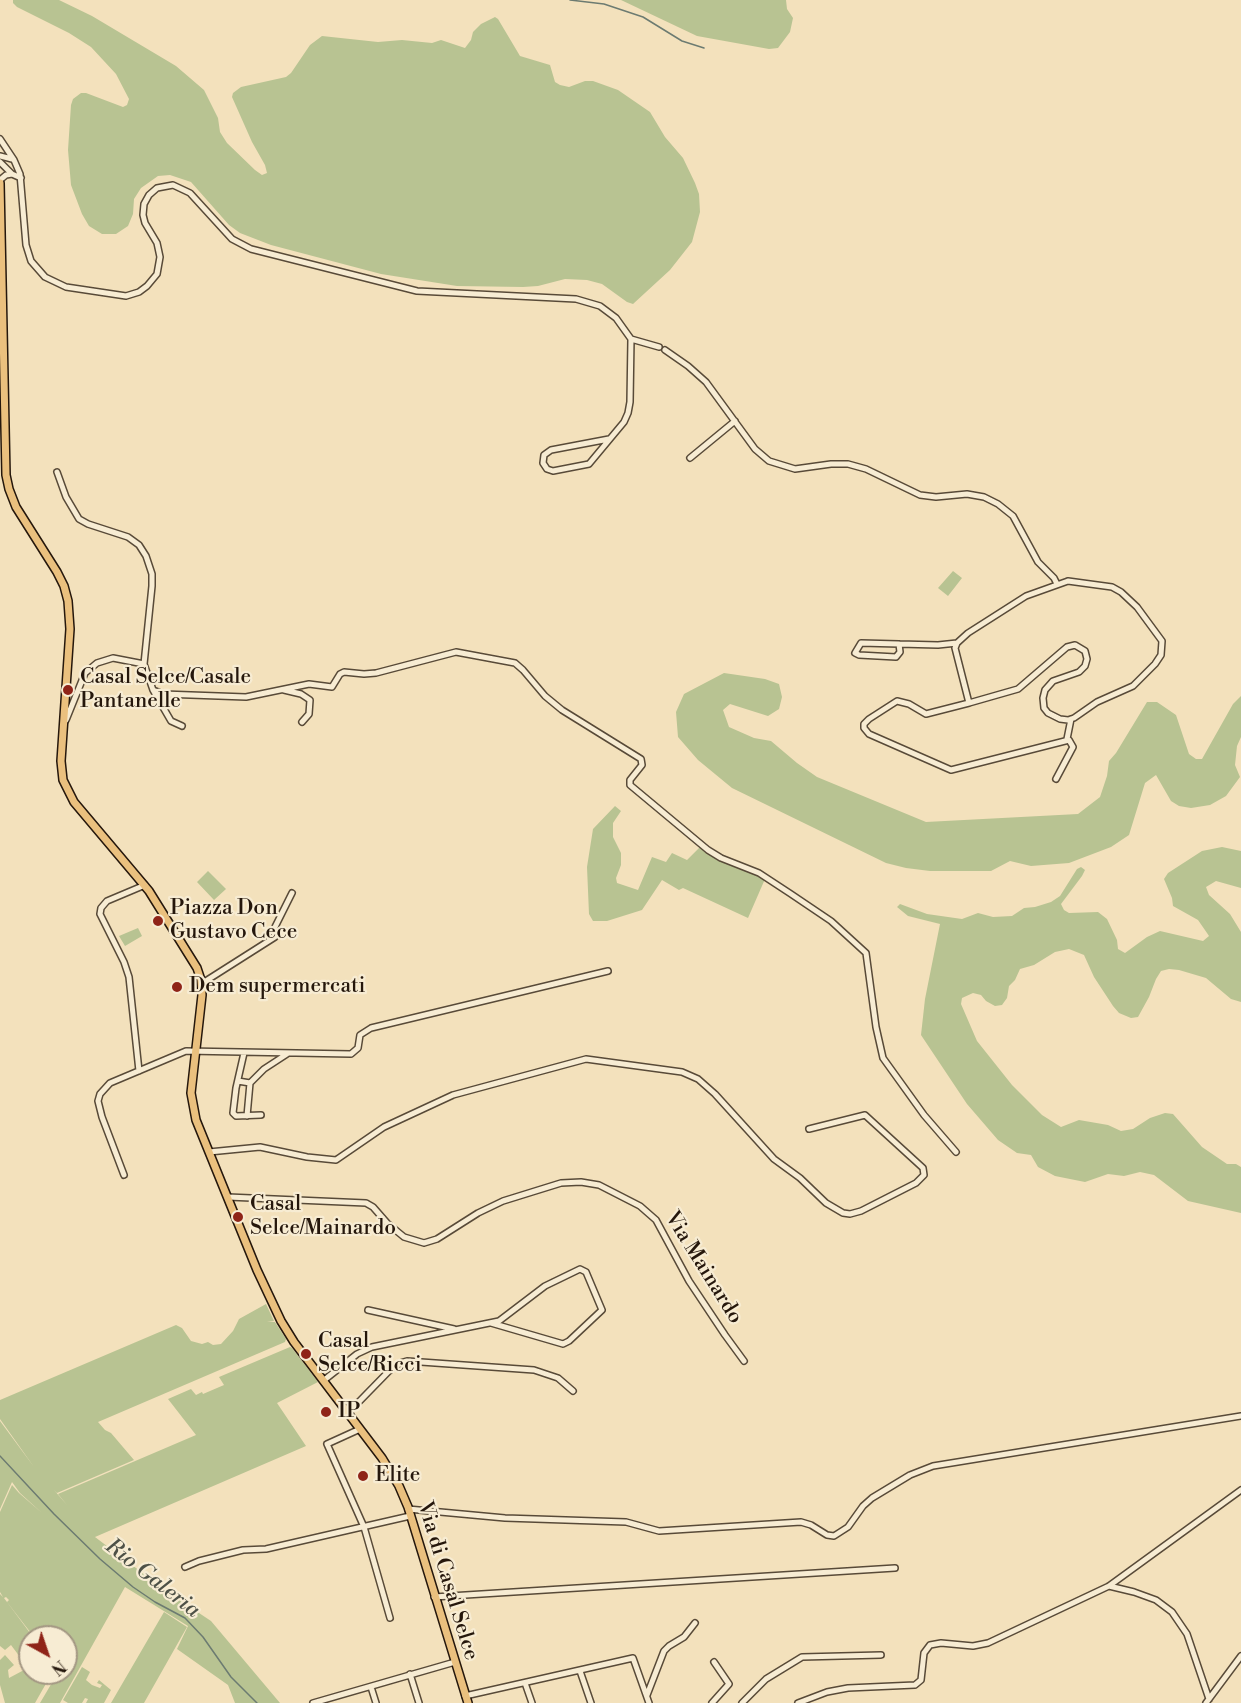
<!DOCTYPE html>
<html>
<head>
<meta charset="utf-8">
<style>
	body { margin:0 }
	#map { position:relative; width:1241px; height:1703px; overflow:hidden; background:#f3e1bc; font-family:"Libre Bodoni",serif }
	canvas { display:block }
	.north { position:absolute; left:18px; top:1625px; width:60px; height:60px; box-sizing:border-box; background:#f7ecd3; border:2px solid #a39783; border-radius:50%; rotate:140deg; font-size:16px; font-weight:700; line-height:24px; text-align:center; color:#25170c }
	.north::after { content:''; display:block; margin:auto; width:21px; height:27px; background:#8f2418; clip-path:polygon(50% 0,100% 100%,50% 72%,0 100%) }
</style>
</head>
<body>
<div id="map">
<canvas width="1241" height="1703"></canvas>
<div class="north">N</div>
</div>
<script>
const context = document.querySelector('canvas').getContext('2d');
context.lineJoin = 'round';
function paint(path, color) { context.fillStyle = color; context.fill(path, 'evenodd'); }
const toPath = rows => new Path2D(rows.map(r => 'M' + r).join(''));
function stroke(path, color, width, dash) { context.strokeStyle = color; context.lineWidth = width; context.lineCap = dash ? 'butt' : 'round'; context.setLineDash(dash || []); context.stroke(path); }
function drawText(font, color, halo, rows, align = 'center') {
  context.font = font + ' "Libre Bodoni",serif'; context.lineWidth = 4.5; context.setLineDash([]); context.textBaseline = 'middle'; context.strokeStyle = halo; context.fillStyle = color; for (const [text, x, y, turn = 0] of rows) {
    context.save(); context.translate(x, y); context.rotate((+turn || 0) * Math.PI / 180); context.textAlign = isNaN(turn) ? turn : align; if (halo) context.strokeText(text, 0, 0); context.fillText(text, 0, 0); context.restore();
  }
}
paint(toPath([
	[13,0,59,0,92,16,176,66,204,90,218,118,220,132,227,143,255,170,262,175,267,173,265,165,252,142,232,97,233,93,241,87,286,77,291,73,310,45,322,36,378,42,402,40,432,43,441,40,465,48,471,40,473,32,481,24,495,17,498,19,520,56,550,65,555,82,560,85,569,87,585,81,593,81,618,90,650,112,665,137,683,158,695,183,699,194,700,212,692,242,670,270,633,304,627,302,602,284,587,280,565,279,538,286,523,287,457,286,381,274,271,245,240,233,229,225,191,182,170,175,158,176,141,188,134,199,133,214,128,226,116,234,102,234,89,226,82,214,71,185,68,150,71,105,73,99,81,93,86,93,123,107,127,105,129,99,116,74,91,47,69,33,17,7,13,3],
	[621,0,786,0,787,9,793,18,790,32,778,48,769,49,697,36],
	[953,571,962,578,948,596,938,588],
	[724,673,765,679,779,684,782,697,779,709,768,716,730,704,723,710,729,727,754,738,771,741,797,763,817,777,926,822,1078,814,1100,797,1107,776,1109,761,1116,753,1147,702,1157,702,1176,715,1189,754,1196,759,1202,759,1233,704,1241,696,1241,737,1237,746,1235,765,1240,777,1226,796,1210,805,1191,808,1179,806,1171,801,1156,775,1145,783,1129,835,1111,847,1069,863,1031,866,1010,861,991,871,930,871,906,868,886,863,732,788,698,760,678,737,676,712,684,694],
	[615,806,621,811,613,823,613,837,621,853,621,865,616,878,617,883,638,890,652,857,666,862,672,853,687,860,700,847,723,862,765,879,748,918,683,888,679,890,662,880,642,910,607,921,593,921,589,914,587,867,593,829],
	[1222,847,1241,851,1241,888,1216,881,1206,887,1209,895,1230,914,1241,932,1241,1002,1231,999,1206,978,1179,970,1169,969,1161,971,1156,979,1149,997,1138,1017,1131,1018,1119,1013,1113,1006,1094,977,1084,955,1069,949,1055,952,1034,965,1020,969,1015,980,1009,986,1007,998,1002,1005,995,1006,986,1001,981,995,973,993,962,998,961,1004,977,1041,1012,1085,1042,1115,1061,1127,1079,1120,1108,1125,1121,1131,1133,1129,1150,1118,1165,1113,1173,1114,1202,1147,1227,1164,1236,1164,1241,1167,1241,1213,1188,1201,1154,1175,1140,1172,1124,1176,1108,1174,1085,1182,1055,1176,1038,1167,1031,1155,1017,1153,998,1140,967,1104,921,1035,925,999,940,924,908,916,897,907,900,904,927,914,962,919,978,913,993,917,1012,916,1024,908,1035,907,1051,902,1060,896,1077,869,1081,867,1085,870,1082,876,1061,904,1064,910,1069,913,1098,912,1107,919,1117,940,1118,949,1125,953,1147,937,1160,931,1203,941,1209,936,1207,933,1198,920,1173,906,1172,898,1164,879,1168,873,1202,851],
	[208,871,226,889,214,900,197,882],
	[138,928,142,936,125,946,119,936],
	[266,1304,274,1321,267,1322,275,1322,286,1339,285,1342,98,1422,105,1430,111,1433,134,1460,57,1493,54,1490,67,1505,58,1494,196,1435,168,1399,191,1389,196,1395,202,1392,203,1394,224,1385,219,1377,290,1347,292,1348,318,1382,277,1403,306,1446,95,1537,169,1593,211,1621,280,1703,235,1703,228,1685,177,1649,188,1626,125,1587,60,1703,40,1703,53,1681,55,1675,53,1673,66,1673,66,1637,34,1637,7,1602,9,1600,6,1597,4,1598,33,1637,30,1637,30,1673,52,1673,35,1703,5,1703,0,1685,0,1660,5,1655,14,1665,8,1670,9,1678,24,1670,20,1657,11,1645,5,1650,0,1646,0,1594,3,1597,0,1592,0,1512,12,1485,19,1493,42,1513,20,1493,12,1482,0,1509,0,1421,34,1467,0,1419,0,1400,176,1325,182,1328,191,1341,202,1344,208,1342,213,1345,221,1344,233,1331,239,1319],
	[164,1612,187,1627,144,1703,111,1703],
	[82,1667,90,1672,86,1680,92,1685,100,1688,102,1685,97,1683,99,1680,111,1690,104,1703,86,1703,88,1699,85,1698,82,1703,68,1703,63,1700]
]), '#b8c392');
stroke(toPath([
	[570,0,604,4,643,17,682,41,704,48],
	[0,1456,54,1514,100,1559,133,1587,155,1602,185,1618,203,1637,231,1677,257,1703]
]), '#6c7b71', 1.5);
const minor = toPath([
	[0,139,14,160,20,174,26,245,31,261,45,277,66,287,126,296,139,292,147,286,157,274,160,257,157,243,145,223,143,215,144,204,149,195,157,188,173,185,190,193,232,239,251,249,417,291,576,299,600,306,616,318,631,339,630,402,628,413,624,422,589,464,553,471,547,469,543,463,544,455,551,450,609,439],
	[0,156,12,159],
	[0,162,12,174,21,178],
	[0,180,6,175,12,174],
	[631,339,659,347],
	[665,350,688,366,706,382,755,449,769,461,795,469,831,464,848,464,866,469,920,495,936,497,967,494,984,497,998,504,1013,516,1038,562,1054,578,1057,584],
	[690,458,735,421],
	[57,472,66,497,79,519,88,524,128,537,139,545,146,556,152,574,152,586,144,664],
	[1068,581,1112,587,1121,592,1137,607,1162,641,1161,655,1155,664,1133,686,1097,702,1074,718,1068,720,1060,719,1048,713,1044,708,1043,698,1045,690,1053,681,1079,672,1085,666,1087,659,1085,651,1075,645,1067,647,1018,689,969,703,955,648,957,643,968,633,1026,596,1068,581],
	[899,644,900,652,896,657,859,655,855,653,861,643,899,644,938,645,957,643],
	[153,690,171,721,182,726],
	[284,690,301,694,310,700,309,714,302,722],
	[969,703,926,714,909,704,897,701,869,719,864,724,864,728,869,734,951,770,1069,740,1073,747,1056,779],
	[66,720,85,673,97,663,113,658,144,664,153,690,163,694,246,697,309,684,332,687,340,674,344,672,364,674,376,673,456,652,515,663,523,670,545,696,562,710,641,759,642,765,630,780,630,785,708,850,721,858,759,873,791,894,831,921,866,953,876,1027,883,1058,924,1115,956,1152],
	[1067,739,1071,719],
	[201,984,275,937,274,929,292,893],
	[244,1053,236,1088,233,1113,236,1116,261,1115],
	[139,1071,129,977,124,962,100,914,101,908,107,901,145,885],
	[238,1081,250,1083,264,1069,287,1054],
	[247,1116,250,1083],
	[209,1152,260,1147,307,1157,336,1160,384,1127,453,1095,586,1059,682,1072,698,1079,715,1094,774,1159,800,1178,826,1203,843,1213,850,1214,861,1211,916,1183,924,1175,923,1168,865,1115,809,1129],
	[124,1175,102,1117,98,1101,100,1094,110,1083,186,1051,351,1054,358,1048,360,1035,371,1028,608,971],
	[228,1197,366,1203,373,1207,387,1223,404,1237,424,1243,437,1239,478,1213,503,1201,561,1183,581,1182,599,1185,640,1206,656,1220,689,1281,725,1335,744,1361],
	[368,1310,454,1329],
	[323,1381,357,1354,372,1347,499,1321,545,1286,580,1269,586,1272,602,1310,569,1341,563,1344,491,1323],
	[348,1413,389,1371,400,1363,407,1361,534,1370,558,1378,573,1391],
	[360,1429,327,1444,364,1527,390,1618],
	[408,1509,505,1518,626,1522,659,1531,801,1522,811,1525,827,1535,834,1536,848,1527,863,1506,872,1498,910,1475,933,1466,1241,1416],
	[185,1567,199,1561,243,1550,266,1549,410,1516],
	[1109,1586,1134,1592,1156,1600,1172,1612,1187,1634,1209,1699],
	[434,1597,895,1568],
	[580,1671,591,1703],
	[410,1674,419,1703],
	[525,1683,532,1703],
	[371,1687,376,1703],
	[647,1695,664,1651,669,1646,684,1637,695,1623],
	[465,1696,633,1658,649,1703],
	[313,1703,455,1662],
	[712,1703,729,1684,714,1662],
	[742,1703,766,1679,802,1657,881,1655],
	[798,1703,827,1692,848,1688,915,1685,921,1680,924,1653,930,1645,941,1643,973,1646,988,1643,1109,1586,1241,1490],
	[1206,1703,1241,1656]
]);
const major = toPath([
	[0,183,6,475,9,489,16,507,57,572,64,586,68,601,70,629,61,761,63,780,74,802,149,891,197,968,201,980,202,995,191,1093,196,1120,257,1270,281,1321,294,1342,382,1458,399,1486,408,1507,468,1703]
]);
stroke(minor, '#584a38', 8);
stroke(major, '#25170c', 10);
stroke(minor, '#f7ecd3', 5);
stroke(major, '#eac07e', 7);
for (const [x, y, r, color] of [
	[68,690,6,"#8f2418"],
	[158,921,6,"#8f2418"],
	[177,987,6,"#8f2418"],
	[238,1217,6,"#8f2418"],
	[306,1354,6,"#8f2418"],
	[326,1412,6,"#8f2418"],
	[363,1476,6,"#8f2418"]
]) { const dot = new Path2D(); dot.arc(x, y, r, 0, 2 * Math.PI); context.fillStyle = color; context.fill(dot); stroke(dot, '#f7ecd3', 2); }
drawText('21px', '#25170c', '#f7ecd3', [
	["Casal Selce/Casale",80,678],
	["Pantanelle",80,702],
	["Piazza Don",170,909],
	["Gustavo Cece",170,933],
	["Dem supermercati",189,987],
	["Casal",250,1205],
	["Selce/Mainardo",250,1229],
	["Casal",318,1342],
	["Selce/Ricci",318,1366],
	["IP",338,1412],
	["Elite",375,1476]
], 'left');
drawText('21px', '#25170c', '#f7ecd3', [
	["Via Mainardo",703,1268,58],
	["Via di Casal Selce",447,1581,73]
]);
drawText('italic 22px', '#4e5147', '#f7ecd3', [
	["Rio Galeria",152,1579,38]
]);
</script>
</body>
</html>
